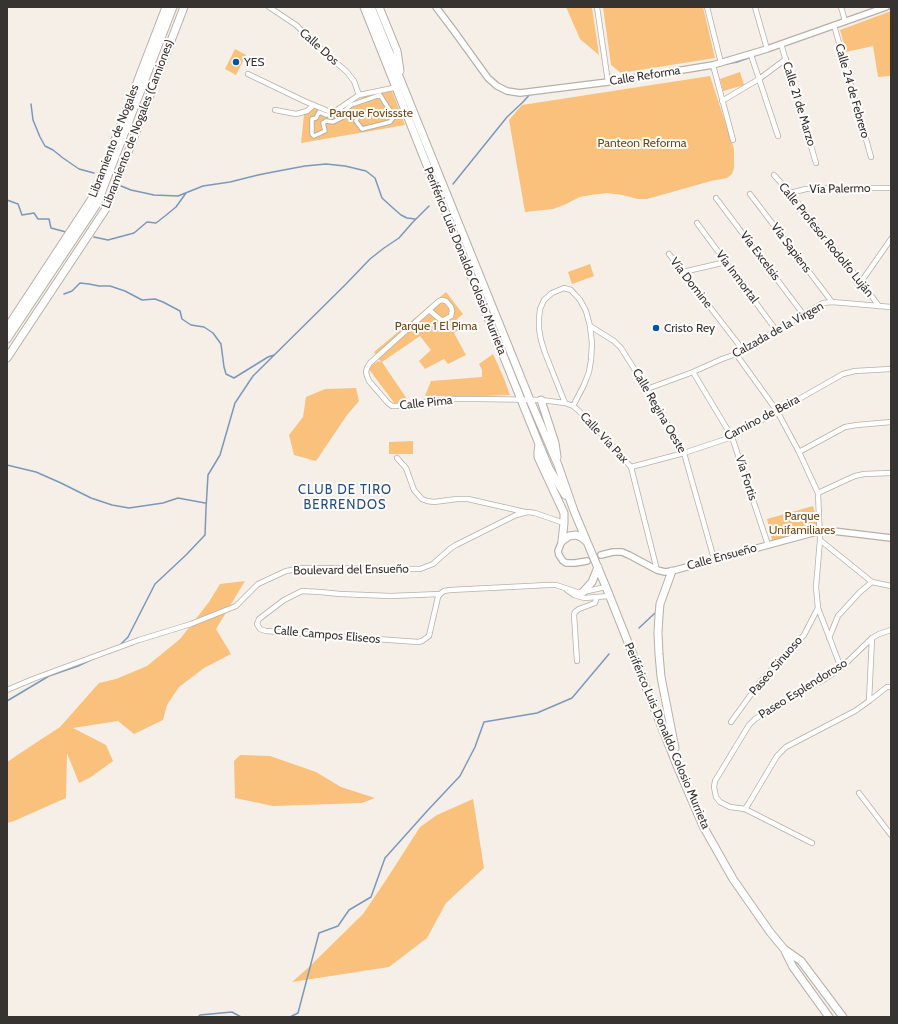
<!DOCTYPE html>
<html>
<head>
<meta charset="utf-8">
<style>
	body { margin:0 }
	#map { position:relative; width:898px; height:1024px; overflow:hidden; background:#f6efe7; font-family:Cabin,sans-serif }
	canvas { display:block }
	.frame { position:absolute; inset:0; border:8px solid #363330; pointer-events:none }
</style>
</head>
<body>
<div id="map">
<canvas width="898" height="1024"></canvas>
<div class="frame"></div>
</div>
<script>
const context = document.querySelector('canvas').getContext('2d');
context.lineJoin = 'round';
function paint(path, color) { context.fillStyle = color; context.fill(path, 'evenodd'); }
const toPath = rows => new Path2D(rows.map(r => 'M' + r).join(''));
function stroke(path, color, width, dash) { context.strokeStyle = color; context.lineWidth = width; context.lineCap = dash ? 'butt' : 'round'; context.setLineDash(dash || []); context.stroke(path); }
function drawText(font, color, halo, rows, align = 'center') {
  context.font = font + ' Cabin,sans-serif'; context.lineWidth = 4; context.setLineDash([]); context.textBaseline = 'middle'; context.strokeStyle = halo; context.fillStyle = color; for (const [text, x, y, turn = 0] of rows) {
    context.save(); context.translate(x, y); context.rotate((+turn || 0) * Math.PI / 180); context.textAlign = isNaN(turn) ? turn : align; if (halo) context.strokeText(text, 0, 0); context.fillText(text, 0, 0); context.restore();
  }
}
paint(toPath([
	[566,7,592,7,599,55,580,39],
	[603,7,703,7,715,58,621,73,611,65],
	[891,11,891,76,878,77,873,46,846,52,840,30],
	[235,49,246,55,236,75,225,69],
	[740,72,744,85,723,91,720,79],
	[710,76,734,149,734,168,732,174,727,178,711,181,647,199,638,199,622,195,607,193,591,195,580,197,564,205,553,209,525,212,509,120,522,105],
	[392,91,405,125,365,132,301,143,304,115,314,107,326,113,339,112,365,96],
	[590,264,594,276,572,284,568,272],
	[446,292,463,314,455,321,462,328,454,333,466,355,448,364,444,359,425,369,419,361,431,350,420,336,382,362,407,399,395,404,368,368,378,361,381,362,374,352],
	[493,354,503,376,510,395,483,396,425,396,431,381,482,377,482,370,479,364],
	[356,388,359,401,347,415,316,461,294,455,289,435,303,417,306,397,325,389],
	[413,441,413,454,389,454,389,442],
	[813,506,820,531,773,544,767,519],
	[245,581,216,629,231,654,204,668,179,687,167,705,163,720,134,734,118,721,73,728,106,745,113,761,91,777,79,783,67,753,66,798,14,821,7,823,7,762,34,744,60,727,99,683,116,679,147,666,180,639,209,602,220,584],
	[240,755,270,756,316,772,341,787,375,798,362,803,273,806,235,798,234,761],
	[473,799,484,868,446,903,427,938,389,967,292,982,309,967,363,914,386,880,420,827,437,815]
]), '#f9c17c');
stroke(toPath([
	[726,64,737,62,891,8],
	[31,104,33,120,40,137,45,146,53,150,63,158,79,169,94,173],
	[453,184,507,117,523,102,531,93],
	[121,186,131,190,154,195,178,196,203,186,230,182,258,175,273,172,305,166,326,164,345,166,366,171,375,178,382,198,393,208,401,215,407,218,415,219],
	[7,200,18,204,22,215,34,213,38,219,49,219,51,228,66,232],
	[94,237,108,240,134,233,147,222,156,223,165,216,176,207,186,193],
	[64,294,72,291,80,283,89,284,99,286,110,286,125,291,142,300,155,299,163,302,180,311,182,319,191,325,204,327,213,333,221,344,224,367,226,374,234,378,268,357,274,355],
	[7,465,36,472,61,483,91,498,112,505,129,508,163,503,178,498,205,503],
	[639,628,655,613],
	[121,644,128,637,155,584,186,555,205,535,206,509,208,475,220,455,235,403,253,376,346,284,370,259,384,248,399,238,412,223,429,206],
	[7,701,49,676,78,666,95,658],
	[198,1017,200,1015,232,1012,241,1017],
	[290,1017,298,1013,319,933,338,926,349,910,371,897,385,858,428,810,460,776,475,747,484,722,537,713,572,698,609,654]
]), '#7b98bb', 1.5);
const pedestrian = toPath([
	[380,95,394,117,390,122,362,129,356,121,358,115,353,112,333,122,326,121,323,123,325,131,314,136,312,134,312,119,316,118,319,112,326,115,341,114,351,105,380,95]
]);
const minor = toPath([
	[269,7,296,25,326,54,346,71,354,81,359,95],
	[597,7,608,82],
	[707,7,721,63],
	[755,7,767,49],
	[841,7,845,21],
	[834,25,871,157],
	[781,44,816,163],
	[751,55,778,136],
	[713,65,733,140],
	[248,74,304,101,328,111,331,112,337,110,353,99,359,95,398,87],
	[722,101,759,79,786,59],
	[275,110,296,114,300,113,307,111,314,105],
	[774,175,790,193,861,282,879,306],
	[790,193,806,189,827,188,891,188],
	[750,194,832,302],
	[716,198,803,314],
	[697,223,776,330],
	[669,254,743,350],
	[683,272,726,262],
	[861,282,891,239],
	[429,310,441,320,444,320,451,316,452,311,451,307,446,301,442,300,439,301,370,363,367,368,366,372,367,376,369,381,388,403,392,406,398,406,431,401,454,399,479,399,541,400,565,403,573,406,579,411,607,440,631,467,657,570],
	[590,326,614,341,621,348,647,389,684,453,714,559],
	[693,372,732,437,768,545],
	[647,389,693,372,722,359,736,354,823,303,832,302,891,307],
	[565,403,545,353,541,340,539,329,539,318,540,309,544,300,552,293,564,288,571,290,580,300,586,311,590,326,592,343,591,360,589,372,584,385,573,406],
	[799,452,845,427,857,425,891,422],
	[397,458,406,468,414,490,422,499,427,501,434,502,457,499,468,499,525,512],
	[631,467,684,453,732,437,843,374,855,371,891,369],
	[818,493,846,480,855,476,864,474,891,473],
	[820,540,872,582,891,586],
	[567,590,574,595,584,598,609,596],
	[440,594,391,596,340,594,320,592,302,591,284,600,259,619,257,624,260,629,266,631,418,642,422,641,429,636,438,597,440,594,444,591,450,590,548,585,556,585,577,592,583,592,606,587],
	[818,608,841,668],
	[891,630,879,634,872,638,841,668,823,680,755,719,749,725,715,781,714,787,716,797,720,802,730,807,745,809,749,803,777,756,786,747,855,711,869,701,887,687,891,687],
	[829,638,838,616,860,592,872,582],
	[577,661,574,615,575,612,579,609,595,603,597,597],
	[7,690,33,679,60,669,139,640,191,624,236,606,258,584,271,578,286,571,303,568,420,569,433,564,451,548,456,545,516,515,528,512,535,513,564,523],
	[869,701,872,638],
	[731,722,760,682,804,635,818,608,816,587,820,540,818,493,799,452,777,411,736,354],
	[859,793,891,835],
	[745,809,812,843]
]);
const tertiary = toPath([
	[436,7,454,31,488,78,497,86,507,91,520,93,608,82,713,65,767,49,886,7],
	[562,541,558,551,559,555,563,561,566,563,575,563,587,561],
	[601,555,613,552,622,552,629,555,657,570,665,572,672,571,820,531,833,531,891,538]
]);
const primary = toPath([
	[364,7,465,261,539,444,549,468,565,495],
	[371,7,530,400,558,465,574,511,606,587,678,768,703,826,733,879,770,932,784,949,801,961,843,1017],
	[379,7,397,51,400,71],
	[541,400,555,443,557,457],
	[539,444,538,452,538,457,564,513,564,523,562,541],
	[562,541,569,536,576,535,581,537,586,541],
	[672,571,660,604,659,615,658,633,659,654,661,677,675,748],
	[583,592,592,582,598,567],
	[785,951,793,967,829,1017]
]);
const trunk = toPath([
	[7,328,93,197,166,7],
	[7,339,97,204,173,7],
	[7,358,107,207,184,7]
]);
stroke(pedestrian, '#b7b0a8', 5.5);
stroke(minor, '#b7b0a8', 6);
stroke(tertiary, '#b7b0a8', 8);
stroke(primary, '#b7b0a8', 9);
stroke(trunk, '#b7b0a8', 9);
stroke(pedestrian, '#fff', 3.5);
stroke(minor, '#fff', 4.5);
stroke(tertiary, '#fff', 5.5);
stroke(primary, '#fff', 7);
stroke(trunk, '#fff', 7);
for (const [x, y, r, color] of [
	[236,62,4,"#0156a4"],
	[656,328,4,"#0156a4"]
]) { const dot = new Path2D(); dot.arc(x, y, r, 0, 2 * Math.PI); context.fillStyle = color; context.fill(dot); stroke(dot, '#fffdfc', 1.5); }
drawText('12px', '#363330', '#fffdfc', [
	["Calle Dos",319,47,42],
	["Calle Reforma",645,76,-9],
	["Calle 24 de Febrero",852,91,74],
	["Calle 21 de Marzo",799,104,73],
	["Libramiento de Nogales (Camiones)",138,124,-69],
	["Libramiento de Nogales",114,141,-69],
	["Vía Palermo",840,189,-1],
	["Calle Profesor Rodolfo Luján",826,240,51],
	["Vía Sapiens",791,248,53],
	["Vía Excelsis",760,256,53],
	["Periférico Luis Donaldo Colosio Murrieta",465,261,68],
	["Vía Inmortal",737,277,53],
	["Vía Domine",691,283,52],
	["Calzada de la Virgen",778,330,-29],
	["Calle Pima",426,403,-6],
	["Calle Regina Oeste",659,411,60],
	["Camino de Beira",762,418,-28],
	["Calle Vía Pax",604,438,47],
	["Vía Fortis",746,478,72],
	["Calle Ensueño",722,557,-15],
	["Boulevard del Ensueño",351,570,-1],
	["Calle Campos Eliseos",327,635,5],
	["Paseo Sinuoso",776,666,-49],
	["Paseo Esplendoroso",803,689,-32],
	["Periférico Luis Donaldo Colosio Murrieta",667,736,67]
]);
drawText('12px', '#363330', '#fffdfc', [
	["YES",244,62],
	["Cristo Rey",664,328]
], 'left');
drawText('12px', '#6d4813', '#fffdfc', [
	["Parque Fovissste",371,113],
	["Panteon Reforma",642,143],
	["Parque 1 El Pima",436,326],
	["Parque",802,516],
	["Unifamiliares",802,530]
]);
context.letterSpacing = '1px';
drawText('13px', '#224f83', '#fffdfc', [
	["CLUB DE TIRO",345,490],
	["BERRENDOS",345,505]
]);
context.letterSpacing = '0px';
</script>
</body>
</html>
